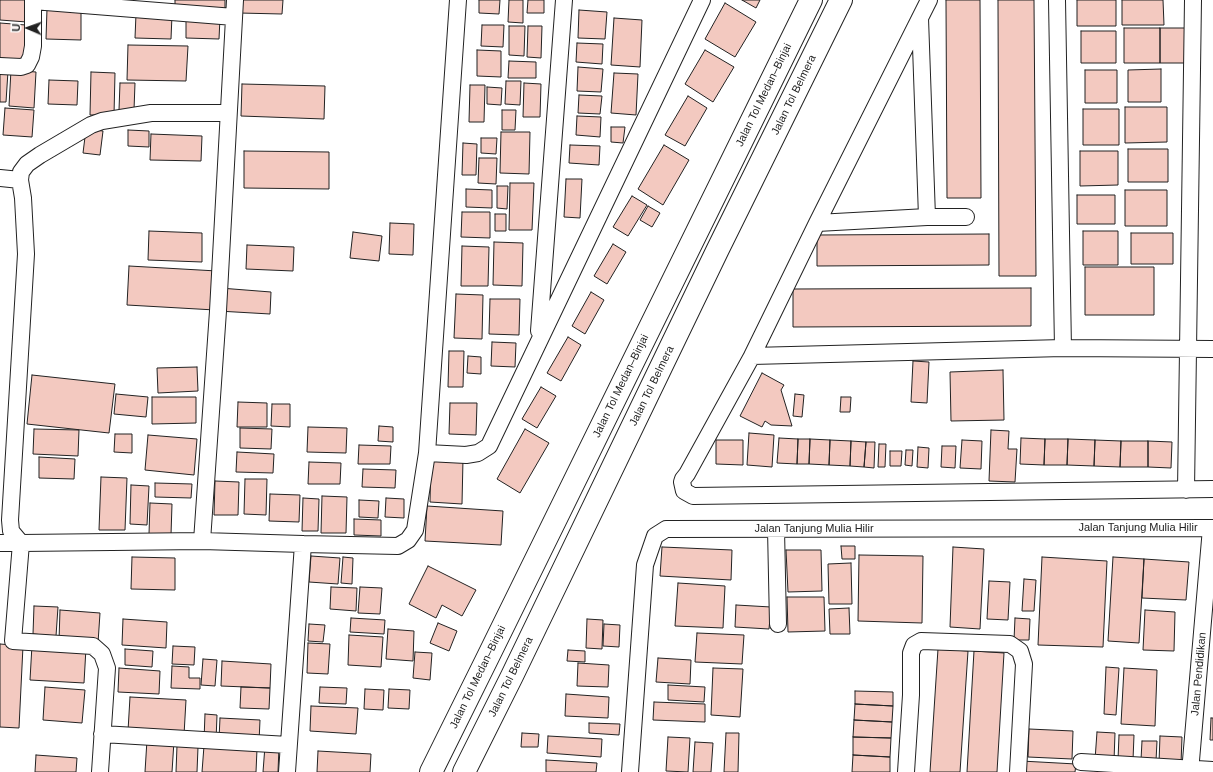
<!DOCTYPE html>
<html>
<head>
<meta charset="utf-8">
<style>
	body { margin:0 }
	#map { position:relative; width:1213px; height:772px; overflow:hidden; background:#fff; font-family:Arial,sans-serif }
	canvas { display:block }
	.north { position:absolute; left:8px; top:8px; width:40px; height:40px; -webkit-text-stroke:3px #fff; paint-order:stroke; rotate:272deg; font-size:11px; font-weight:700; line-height:16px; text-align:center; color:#222 }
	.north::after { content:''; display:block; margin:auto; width:14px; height:18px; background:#222; clip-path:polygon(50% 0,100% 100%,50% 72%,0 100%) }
</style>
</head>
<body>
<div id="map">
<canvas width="1213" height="772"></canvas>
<div class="north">U</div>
</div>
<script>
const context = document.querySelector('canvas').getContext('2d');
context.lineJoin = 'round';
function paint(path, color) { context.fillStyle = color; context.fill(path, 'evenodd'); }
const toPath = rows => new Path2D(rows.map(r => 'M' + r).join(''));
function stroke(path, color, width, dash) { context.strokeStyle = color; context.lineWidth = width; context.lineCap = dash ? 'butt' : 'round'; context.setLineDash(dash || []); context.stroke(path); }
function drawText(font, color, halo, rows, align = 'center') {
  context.font = font + ' Arial,sans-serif'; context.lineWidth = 3; context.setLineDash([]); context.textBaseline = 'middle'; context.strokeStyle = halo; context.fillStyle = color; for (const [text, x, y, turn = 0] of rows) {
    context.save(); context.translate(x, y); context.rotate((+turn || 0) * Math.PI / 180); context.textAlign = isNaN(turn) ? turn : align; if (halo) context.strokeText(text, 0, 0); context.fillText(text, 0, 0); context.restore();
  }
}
const building = toPath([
	[0,0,29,0,27,22,0,20,0,0],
	[175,0,225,0,225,12,175,11,175,0],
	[240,0,283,0,282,14,239,13,240,0],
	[479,0,500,0,499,14,479,13,479,0],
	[509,0,523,0,523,23,508,22,509,0],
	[528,0,544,0,544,13,527,13,528,0],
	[742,0,760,0,756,8,742,0],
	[946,0,980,0,981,198,947,198,946,0],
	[998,0,1034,0,1036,276,999,276,998,0],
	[1077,0,1116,0,1116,26,1077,26,1077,0],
	[1122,0,1163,0,1164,25,1122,25,1122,0],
	[725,3,756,22,735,57,705,39,725,3],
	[47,9,81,10,81,40,46,39,47,9],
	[579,10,607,12,605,39,578,38,579,10],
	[136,14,172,15,171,39,135,38,136,14],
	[186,16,220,18,219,39,186,38,186,16],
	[614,18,642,20,640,67,611,65,614,18],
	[0,23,26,25,24,60,0,58,0,23],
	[482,25,504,25,503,47,481,46,482,25],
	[509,26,525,26,524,56,509,55,509,26],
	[528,26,542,26,541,58,527,57,528,26],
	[1124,28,1160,28,1160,63,1124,63,1124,28],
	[1160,28,1187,28,1187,63,1160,63,1160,28],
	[1081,31,1116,31,1116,63,1081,63,1081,31],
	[577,43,603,44,602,64,576,62,577,43],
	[128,45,188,46,186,81,127,80,128,45],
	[477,50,501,51,501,77,477,76,477,50],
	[705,50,734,67,713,102,685,84,705,50],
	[509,61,536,62,536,78,508,78,509,61],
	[578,67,603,69,601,92,577,91,578,67],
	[1161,69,1161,102,1128,102,1128,70,1161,69],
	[0,70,8,71,6,102,0,102,0,70],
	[11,70,36,72,34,108,9,106,11,70],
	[1085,70,1117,70,1117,103,1085,103,1085,70],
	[91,72,115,73,114,115,90,115,91,72],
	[614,73,638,74,636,115,611,113,614,73],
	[49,80,78,81,77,105,48,104,49,80],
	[506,81,521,81,520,105,505,104,506,81],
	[120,83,135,83,134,110,119,110,120,83],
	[524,83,541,84,540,117,523,117,524,83],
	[242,84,325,86,324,119,241,116,242,84],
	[470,85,485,85,484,122,469,122,470,85],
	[487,87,502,88,501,105,487,104,487,87],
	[579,95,602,96,600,114,578,113,579,95],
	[688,96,707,108,685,146,665,135,688,96],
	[1125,107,1167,107,1167,142,1125,143,1125,107],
	[5,108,34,110,32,137,3,135,5,108],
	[1083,109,1119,109,1119,145,1083,145,1083,109],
	[502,110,516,110,515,130,502,130,502,110],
	[577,116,601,117,600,137,576,135,577,116],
	[611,127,625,127,623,143,611,142,611,127],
	[86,129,103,131,100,155,83,153,86,129],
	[128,130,149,131,149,147,128,146,128,130],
	[501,132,530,132,529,174,500,173,501,132],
	[151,134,202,136,201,161,150,160,151,134],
	[481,138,497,138,496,154,481,153,481,138],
	[463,143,477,144,476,175,462,175,463,143],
	[570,145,600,146,599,165,569,163,570,145],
	[664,145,689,160,663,205,638,189,664,145],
	[1128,149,1168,149,1168,182,1128,182,1128,149],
	[244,151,329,152,329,189,244,188,244,151],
	[1080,151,1118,151,1118,185,1080,186,1080,151],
	[479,158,497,158,496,184,478,183,479,158],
	[566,179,582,179,580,218,564,217,566,179],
	[510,183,534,183,532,230,509,230,510,183],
	[497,186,508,186,507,209,497,208,497,186],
	[466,189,492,190,492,208,466,207,466,189],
	[1125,190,1167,190,1167,226,1125,226,1125,190],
	[1077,195,1115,195,1115,224,1077,224,1077,195],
	[632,196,647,205,628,236,613,227,632,196],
	[648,206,660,213,652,227,640,220,648,206],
	[462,212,490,212,490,238,461,237,462,212],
	[495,214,506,214,506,231,495,231,495,214],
	[390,223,414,224,413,255,389,254,390,223],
	[149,231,202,233,202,262,148,260,149,231],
	[1083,231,1118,231,1118,265,1083,265,1083,231],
	[353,232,382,236,379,261,350,258,353,232],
	[1131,233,1173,233,1173,264,1131,264,1131,233],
	[989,234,989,265,817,266,817,235,989,234],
	[494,242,523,243,522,286,493,285,494,242],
	[613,244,626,252,607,284,594,276,613,244],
	[247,245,294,247,293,271,246,269,247,245],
	[462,246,489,247,488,286,461,286,462,246],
	[129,266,217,271,215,310,127,305,129,266],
	[1085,267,1154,267,1154,315,1085,315,1085,267],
	[220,288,271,292,270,314,218,311,220,288],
	[1031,288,1031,326,793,327,793,289,1031,288],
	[591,292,604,300,585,334,572,326,591,292],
	[456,294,483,295,482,339,454,338,456,294],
	[490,299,520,299,519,335,489,334,490,299],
	[568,337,581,345,561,381,547,373,568,337],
	[492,342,516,343,515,367,491,366,492,342],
	[449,351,464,351,463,387,448,387,449,351],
	[468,356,481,357,481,374,467,373,468,356],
	[913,361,929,362,927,403,911,402,913,361],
	[197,367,198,391,158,393,157,368,197,367],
	[1003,370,1004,420,951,421,950,372,1003,370],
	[762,373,784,385,781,390,792,426,771,425,765,421,762,427,740,416,762,373],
	[32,375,115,384,109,433,27,424,32,375],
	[541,387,556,396,537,428,522,419,541,387],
	[116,394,148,397,146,417,114,414,116,394],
	[795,394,804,395,802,417,793,416,795,394],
	[152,397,196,397,196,423,152,424,152,397],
	[841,397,851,397,850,412,840,412,841,397],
	[238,402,267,403,267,427,237,427,238,402],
	[450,403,477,403,476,435,449,434,450,403],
	[272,404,290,404,290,427,271,426,272,404],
	[379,426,393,427,393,442,378,441,379,426],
	[308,427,347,428,346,453,307,452,308,427],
	[240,428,272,429,271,449,240,448,240,428],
	[34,429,79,430,78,456,33,454,34,429],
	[525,429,549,443,520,493,497,479,525,429],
	[991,430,1009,431,1008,449,1017,449,1015,482,989,481,991,430],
	[749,433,774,435,772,467,747,465,749,433],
	[115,434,132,434,132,453,114,452,115,434],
	[148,435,197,439,194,475,145,470,148,435],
	[779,438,798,439,797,464,777,463,779,438],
	[1021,438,1045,439,1044,465,1020,464,1021,438],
	[798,439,810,439,809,464,797,464,798,439],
	[810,439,830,440,829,465,809,464,810,439],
	[1045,439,1068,439,1067,465,1044,465,1045,439],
	[1068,439,1095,440,1094,466,1067,465,1068,439],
	[716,440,743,440,743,465,716,464,716,440],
	[830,440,851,441,850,466,829,465,830,440],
	[962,440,982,441,981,469,960,468,962,440],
	[1095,440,1121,441,1120,467,1094,466,1095,440],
	[851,441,866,442,864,467,850,466,851,441],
	[1121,441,1148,441,1148,467,1120,467,1121,441],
	[1148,441,1172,442,1171,468,1148,467,1148,441],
	[866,442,875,442,874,468,864,467,866,442],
	[879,444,886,444,885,467,878,467,879,444],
	[359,445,391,446,390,464,358,464,359,445],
	[942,446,956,446,955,468,941,467,942,446],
	[918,447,929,448,928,468,917,467,918,447],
	[906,450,913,450,912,466,905,465,906,450],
	[890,451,902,451,901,466,890,466,890,451],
	[237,452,274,454,273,473,236,472,237,452],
	[39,457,75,459,74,479,39,478,39,457],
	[431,458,463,459,462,504,430,502,431,458],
	[309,462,341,463,340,484,308,484,309,462],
	[363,469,396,470,395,488,362,487,363,469],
	[101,477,127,478,125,530,99,530,101,477],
	[245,479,267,479,266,515,244,514,245,479],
	[215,481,239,482,238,515,214,515,215,481],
	[155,483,192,484,191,498,155,497,155,483],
	[131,485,149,486,147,525,130,524,131,485],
	[270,494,300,495,299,522,269,521,270,494],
	[322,496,347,497,346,533,321,533,322,496],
	[303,498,319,499,318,531,302,531,303,498],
	[386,498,404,499,404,518,385,517,386,498],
	[359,500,379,501,378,518,359,517,359,500],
	[150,503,172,504,171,535,149,534,150,503],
	[427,506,503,511,501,545,425,541,427,506],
	[354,519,381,520,381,536,354,535,354,519],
	[841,546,855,546,855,559,842,559,841,546],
	[662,547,732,550,731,580,660,576,662,547],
	[953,547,984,549,980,629,950,627,953,547],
	[786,550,821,550,822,591,788,592,786,550],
	[859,555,923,556,922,623,858,621,859,555],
	[311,556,340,558,338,584,309,582,311,556],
	[132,557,175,558,175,590,131,589,132,557],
	[343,557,353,558,352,584,341,583,343,557],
	[1042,557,1107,561,1103,647,1038,645,1042,557],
	[1113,557,1144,559,1139,643,1108,641,1113,557],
	[1144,559,1189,562,1186,600,1142,598,1144,559],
	[851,563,852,604,829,604,828,564,851,563],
	[428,566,476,590,462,616,442,605,436,618,409,604,428,566],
	[1024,579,1036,580,1034,611,1022,611,1024,579],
	[989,581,1010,582,1008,620,987,619,989,581],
	[678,583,725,586,723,628,675,626,678,583],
	[331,587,357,588,356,611,330,609,331,587],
	[360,587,382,588,380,614,358,613,360,587],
	[787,597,824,597,825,631,788,632,787,597],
	[736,605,771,607,769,629,735,627,736,605],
	[34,606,58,607,56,636,33,634,34,606],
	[849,608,850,634,830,634,829,609,849,608],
	[60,610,100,613,98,643,59,641,60,610],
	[1145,610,1175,612,1174,651,1143,650,1145,610],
	[351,618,385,620,384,634,350,632,351,618],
	[1015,618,1030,619,1029,640,1014,640,1015,618],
	[123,619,167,622,166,648,122,645,123,619],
	[587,619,603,620,602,649,586,648,587,619],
	[438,623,457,631,449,651,430,643,438,623],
	[309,624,325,625,323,642,308,641,309,624],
	[604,624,620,625,619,647,603,646,604,624],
	[388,629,414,631,413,661,386,659,388,629],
	[697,633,744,635,742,664,695,662,697,633],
	[349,635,383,637,381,667,348,665,349,635],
	[308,643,330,644,328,674,307,673,308,643],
	[0,644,23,646,19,728,0,727,0,644],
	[32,645,86,648,84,683,30,680,32,645],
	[173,646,195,647,194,665,172,664,173,646],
	[125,649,153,651,152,667,125,665,125,649],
	[938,649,968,651,960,772,930,772,938,649],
	[568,650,585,651,585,662,567,661,568,650],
	[974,651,1004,653,997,772,967,772,974,651],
	[415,652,432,653,430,680,413,678,415,652],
	[658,658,691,660,690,684,656,682,658,658],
	[203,659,217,660,215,686,201,685,203,659],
	[222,661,271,664,270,688,221,686,222,661],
	[578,663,609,665,608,687,577,686,578,663],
	[172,666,189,667,189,678,200,678,200,689,171,688,172,666],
	[1106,667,1119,668,1116,715,1104,714,1106,667],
	[119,668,160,671,159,694,118,692,119,668],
	[713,668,743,669,740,717,711,715,713,668],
	[1124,668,1157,670,1155,726,1121,724,1124,668],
	[668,685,705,687,704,702,668,700,668,685],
	[45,687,85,690,82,723,43,720,45,687],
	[241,687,270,688,269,709,240,708,241,687],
	[320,687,347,688,346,704,319,703,320,687],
	[365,689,384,690,383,710,364,709,365,689],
	[389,689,410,690,409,709,388,708,389,689],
	[855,691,893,692,893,706,855,704,855,691],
	[566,694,609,697,608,718,565,716,566,694],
	[130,697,186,700,184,735,128,731,130,697],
	[654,702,705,704,705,722,653,720,654,702],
	[855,704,893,706,892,722,854,720,855,704],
	[311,706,358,708,356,734,310,731,311,706],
	[205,714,217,715,216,741,204,740,205,714],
	[220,718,260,720,259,742,219,739,220,718],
	[1211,718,1213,718,1213,740,1210,740,1211,718],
	[854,720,892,722,891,738,853,737,854,720],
	[589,723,620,724,619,735,589,733,589,723],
	[1029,729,1073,731,1072,759,1028,757,1029,729],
	[1097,732,1115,733,1114,761,1095,760,1097,732],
	[522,733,539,734,538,747,521,747,522,733],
	[726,733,739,733,738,772,724,772,726,733],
	[1119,735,1134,735,1133,760,1118,760,1119,735],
	[548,736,602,739,601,757,547,753,548,736],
	[1160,736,1182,737,1181,764,1159,763,1160,736],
	[668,737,690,738,688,772,666,771,668,737],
	[853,737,891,738,890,757,853,755,853,737],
	[147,740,174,741,172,772,145,772,147,740],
	[1142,741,1157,741,1156,761,1141,760,1142,741],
	[695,742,713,743,711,772,693,772,695,742],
	[177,746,198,747,197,772,176,772,177,746],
	[204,746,257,749,256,772,202,772,204,746],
	[265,746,279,747,278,772,263,772,265,746],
	[318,751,371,754,370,772,317,772,318,751],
	[36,755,77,758,76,772,35,772,36,755],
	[853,755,890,757,890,772,852,772,853,755],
	[546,760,597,763,596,772,546,772,546,760],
	[1021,761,1076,764,1075,772,1020,772,1021,761]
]);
paint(building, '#f3c9c0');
stroke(building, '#222', 1);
const minor = toPath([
	[929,0,817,223,752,356,687,474,683,479,682,482,684,491,693,496,1213,489],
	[1057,0,1063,348],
	[33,1,234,17],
	[920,18,927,217],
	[0,66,21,67,27,65,31,57,33,46,33,0],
	[0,178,20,180],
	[817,223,927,217,966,217],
	[539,331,564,0],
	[752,356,1063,348,1213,349],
	[427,453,466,455,478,453,489,446,702,0],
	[1186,490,1193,0],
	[776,529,778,624],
	[202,541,218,311,235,0],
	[0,543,21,543,11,531,10,520,26,254,23,198,20,180,21,172,27,164,40,155,91,125,102,121,151,113,228,113],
	[102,734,288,745],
	[1081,762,1213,770],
	[100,772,107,668,102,654,93,646,13,641,21,543,202,541,303,544,398,546,408,540,415,530,427,453,458,0],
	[287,772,303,544],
	[630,772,645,565,655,536,666,529,1213,528],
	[906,772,911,695,911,653,914,645,921,641,1010,644,1020,651,1024,664,1018,772],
	[1190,772,1211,528]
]);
const motorway = toPath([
	[431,772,486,661,811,0],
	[464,772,512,676,718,249,841,0]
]);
stroke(minor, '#222', 18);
stroke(motorway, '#222', 24);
stroke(minor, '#fff', 16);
stroke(motorway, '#fff', 22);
drawText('11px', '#222', '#fff', [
	["Jalan Tol Medan–Binjai",764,95,-64],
	["Jalan Tol Belmera",794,95,-64],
	["Jalan Tol Medan–Binjai",621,386,-64],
	["Jalan Tol Belmera",652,386,-64],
	["Jalan Tanjung Mulia Hilir",1138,528],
	["Jalan Tanjung Mulia Hilir",814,529],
	["Jalan Pendidikan",1199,674,-85],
	["Jalan Tol Medan–Binjai",478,677,-64],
	["Jalan Tol Belmera",511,677,-64]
]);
</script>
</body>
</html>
